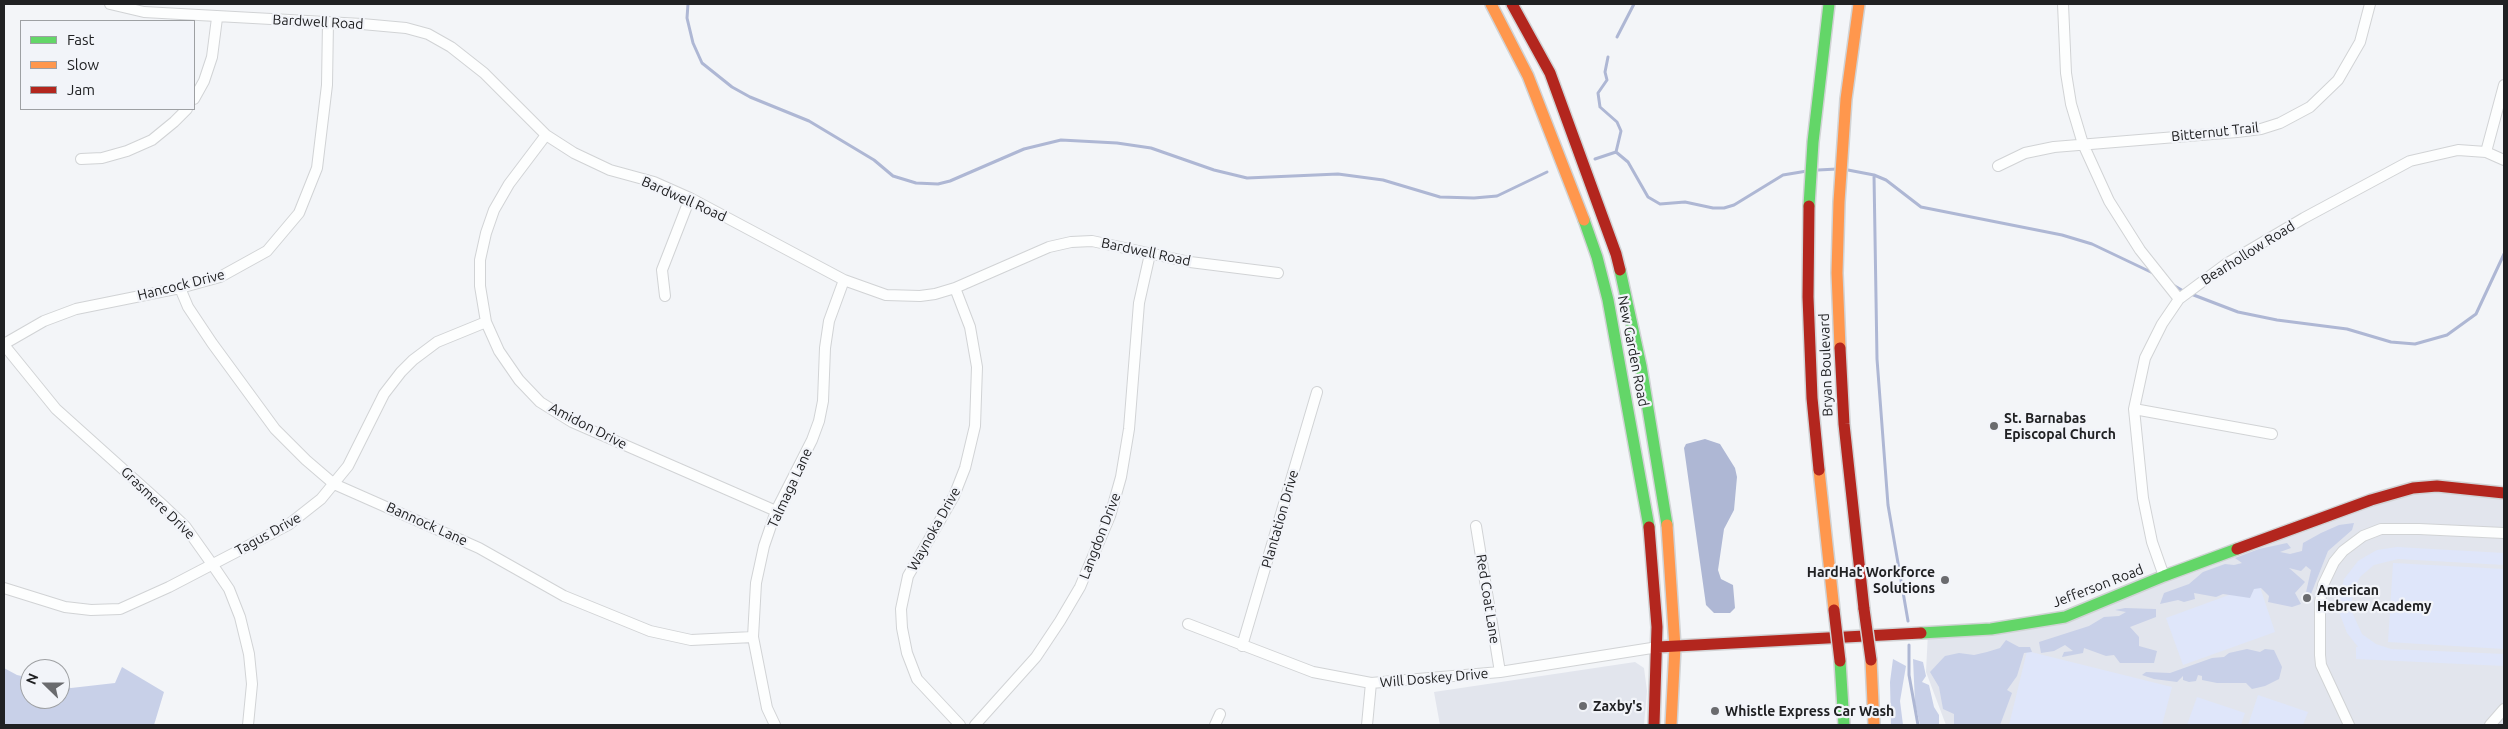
<!DOCTYPE html>
<html>
<head>
<meta charset="utf-8">
<style>
	body { margin:0 }
	#map { position:relative; width:2508px; height:729px; overflow:hidden; background:#f3f5f8; font-family:Ubuntu,sans-serif }
	canvas { display:block }
	.frame { position:absolute; inset:0; border:5px solid #202123; pointer-events:none }
	.legend { position:absolute; left:20px; top:20px; width:175px; height:90px; box-sizing:border-box; background:#f2f4f9; border:1px solid #9ea0a3; margin:0; padding:6px 9px; list-style:none; font-size:15px; color:#202123 }
	.legend li { display:flex; align-items:center; gap:10px; height:25px }
	.legend b { width:25px; border:1px solid #9ea0a3 }
	.north { position:absolute; left:20px; top:659px; width:50px; height:50px; box-sizing:border-box; background:#f2f4f9; border:1px solid #9ea0a3; border-radius:50%; rotate:292deg; font-size:14px; font-weight:700; line-height:20px; text-align:center; color:#202123 }
	.north::after { content:''; display:block; margin:auto; width:18px; height:22px; background:#6a6b6e; clip-path:polygon(50% 0,100% 100%,50% 72%,0 100%) }
</style>
</head>
<body>
<div id="map">
<canvas width="2508" height="729"></canvas>
<div class="frame"></div>
<ul class="legend">
<li><b style="height:6px;background:#63d668"></b>Fast</li>
<li><b style="height:6px;background:#ff974d"></b>Slow</li>
<li><b style="height:6px;background:#b3261e"></b>Jam</li>
</ul>
<div class="north">N</div>
</div>
<script>
const context = document.querySelector('canvas').getContext('2d');
context.lineJoin = 'round';
function paint(path, color) { context.fillStyle = color; context.fill(path, 'evenodd'); }
const toPath = rows => new Path2D(rows.map(r => 'M' + r).join(''));
function stroke(path, color, width, dash) { context.strokeStyle = color; context.lineWidth = width; context.lineCap = dash ? 'butt' : 'round'; context.setLineDash(dash || []); context.stroke(path); }
function drawText(font, color, halo, rows, align = 'center') {
  context.font = font + ' Ubuntu,sans-serif'; context.lineWidth = 4.5; context.setLineDash([]); context.textBaseline = 'middle'; context.strokeStyle = halo; context.fillStyle = color; for (const [text, x, y, turn = 0] of rows) {
    context.save(); context.translate(x, y); context.rotate((+turn || 0) * Math.PI / 180); context.textAlign = isNaN(turn) ? turn : align; if (halo) context.strokeText(text, 0, 0); context.fillText(text, 0, 0); context.restore();
  }
}
paint(toPath([
	[2413,488,2504,493,2504,725,1946,725,1926,672,1928,632,2065,617],
	[1635,662,1644,668,1647,691,1644,725,1440,725,1434,692]
]), '#e2e5ed');
paint(toPath([
	[2397,547,2504,553,2504,565,2398,559,2374,565,2360,577,2353,592,2351,610,2362,634,2376,644,2391,649,2504,654,2504,666,2356,659,2356,647,2358,647,2347,633,2339,612,2339,601,2344,579,2358,561,2368,555,2377,550],
	[2393,563,2504,569,2504,649,2388,642],
	[2259,584,2275,632,2183,665,2166,618],
	[2027,651,2172,687,2162,725,2009,725],
	[2258,695,2308,712,2303,725,2248,725],
	[2197,697,2245,713,2241,725,2187,725]
]), '#dfe6fa');
paint(toPath([
	[2354,523,2352,530,2328,551,2309,599,2305,597,2311,570,2306,566,2301,571,2289,568,2305,582,2295,593,2301,604,2292,607,2268,602,2269,596,2261,588,2254,589,2250,598,2223,594,2216,597,2194,593,2195,599,2184,602,2178,600,2160,604,2164,593,2189,584,2203,572,2225,564,2234,565,2242,563,2235,558,2259,549,2287,543,2291,548,2280,552,2290,554,2302,551,2303,543,2321,533,2339,525],
	[2125,608,2156,609,2156,617,2130,627,2139,637,2139,646,2157,651,2154,663,2120,663,2114,655,2106,656,2084,648,2083,653,2062,657,2064,652,2073,651,2065,645,2054,651,2041,653,2039,642,2089,626,2104,617,2119,616,2126,612,2115,610],
	[2006,640,2019,647,2030,647,2032,652,2024,653,2017,676,2007,690,2012,693,2000,725,1954,725,1954,714,1943,709,1939,687,1930,672,1945,656,1959,653,1974,655,1987,652,2000,648],
	[2247,649,2260,652,2265,649,2274,650,2282,667,2279,679,2265,686,2252,689,2246,683,2217,683,2202,680,2202,676,2198,675,2196,681,2189,682,2183,680,2183,676,2177,682,2154,679,2142,675,2146,672,2170,673,2212,658,2224,657,2229,653],
	[1893,659,1906,666,1900,701,1903,725,1891,725,1890,682],
	[1913,659,1923,662,1926,676,1922,682,1929,685,1934,707,1939,715,1939,725,1920,725,1915,703],
	[122,667,164,692,154,725,4,725,4,668,17,675,30,678,30,699,60,699,60,685,71,688,115,683]
]), '#c8d0e8');
paint(toPath([
	[1705,439,1720,444,1735,468,1737,477,1734,510,1724,529,1718,570,1721,579,1733,585,1735,608,1730,613,1714,613,1706,605,1684,448,1686,444]
]), '#aeb7d4');
stroke(toPath([
	[688,4,687,18,693,43,702,63,732,87,750,97,809,121,874,160,893,176,916,183,938,184,950,181,1024,149,1061,140,1117,143,1151,148,1214,170,1247,178,1338,174,1383,180,1440,197,1474,198,1497,196,1547,172],
	[1617,37,1634,4],
	[1608,57,1605,72,1607,80,1598,93,1600,107,1617,122,1621,131,1616,152],
	[1616,152,1628,162,1648,197,1660,204,1685,202,1713,208,1724,208,1734,205,1783,175,1807,171],
	[1595,159,1616,152],
	[1818,170,1837,169],
	[1848,170,1874,175,1886,180,1921,207,2062,235,2092,244,2155,274],
	[1874,175,1877,359,1888,505,1908,621],
	[2173,285,2185,292],
	[2191,294,2238,312,2277,320,2347,329,2391,342,2415,344,2447,335,2476,314,2504,254],
	[1909,645,1909,675,1918,725]
]), '#aeb7d4', 3);
const street = toPath([
	[110,4,144,12,362,24,406,28,428,34,451,47,484,73,546,135,574,153,610,170,654,182,690,198,844,280,886,295,920,296,935,294,955,288,1049,247,1071,242,1092,241,1190,262,1278,273],
	[2063,4,2066,73,2071,104,2083,144,2109,201,2140,250,2179,299],
	[194,99,204,81,212,57,217,18],
	[546,135,509,184,494,210,486,233,480,260,480,286,486,322,499,351,519,380,540,402,572,422,776,511],
	[2486,152,2504,85],
	[81,159,102,158,127,151,152,140,174,122,187,109],
	[1998,166,2025,153,2054,147,2237,132,2261,129,2280,123,2310,107,2338,80,2360,42,2370,4],
	[180,288,188,307,212,343,275,429,306,460,334,484,479,548,564,596,650,631,691,640,753,637],
	[955,288,970,327,977,367,975,426,965,468,954,496,908,576,901,609,902,628,907,653,917,679,960,725],
	[665,296,662,270,690,198],
	[4,344,44,321,76,309,180,288,220,277,267,251,299,213,317,168,327,85,328,22],
	[4,345,56,409,165,507,185,526,212,564,229,589,240,617,249,654,252,684,248,725],
	[2134,409,2272,434],
	[1476,526,1500,672],
	[2164,576,2152,542,2143,498,2134,409,2145,358,2162,324,2179,299,2226,264,2304,218,2410,161,2458,150,2486,152,2504,160],
	[4,588,65,607,91,610,120,609,169,587,288,525,321,499,348,466,384,394,401,372,413,360,437,342,486,322],
	[1188,624,1313,672,1371,683,1500,672,1658,647],
	[1242,646,1317,392],
	[775,725,767,708,753,637,756,583,764,546,776,511,812,440,819,421,823,401,825,348,829,321,844,280],
	[975,725,1036,657,1060,621,1080,587,1110,516,1121,477,1129,429,1139,303,1150,254],
	[1215,725,1220,714],
	[1367,725,1371,683],
	[2349,725,2321,665,2320,655,2320,602,2323,585,2334,562,2343,551,2363,536,2381,529,2419,529,2504,533],
	[2490,725,2504,709]
]);
const fast = toPath([
	[1809,206,1813,142,1829,4],
	[1584,220,1597,257,1608,300,1649,527],
	[1620,270,1641,366,1667,525],
	[1921,633,1991,629,2065,617,2164,576,2237,549],
	[1840,661,1844,725]
]);
const slow = toPath([
	[1491,4,1528,76,1584,220],
	[1840,348,1837,273,1839,202,1846,99,1859,4],
	[1819,470,1834,610],
	[1667,525,1675,647,1671,725],
	[1871,660,1874,725]
]);
const jam = toPath([
	[1512,4,1550,73,1616,254,1620,270],
	[1809,206,1808,297,1812,398,1819,470],
	[1840,348,1844,424,1864,609],
	[1649,527,1657,627,1654,725],
	[2237,549,2371,500,2413,488,2437,486,2504,493],
	[1658,647,1921,633]
]);
stroke(street, '#d1d3d5', 12);
stroke(fast, '#d1d3d5', 14);
stroke(slow, '#d1d3d5', 14);
stroke(jam, '#d1d3d5', 14);
stroke(street, '#fdfefe', 10);
stroke(fast, '#63d668', 11);
stroke(slow, '#ff974d', 11);
stroke(jam, '#b3261e', 11);
const jamBridge = toPath([
	[1864,609,1871,660],
	[1834,610,1840,661]
]);
stroke(jamBridge, '#d1d3d5', 14, []);
stroke(jamBridge, '#b3261e', 11);
for (const [x, y, r, color] of [
	[1994,426,5,"#6a6b6e"],
	[1945,580,5,"#6a6b6e"],
	[2307,598,5,"#6a6b6e"],
	[1583,706,5,"#6a6b6e"],
	[1715,711,5,"#6a6b6e"]
]) { const dot = new Path2D(); dot.arc(x, y, r, 0, 2 * Math.PI); context.fillStyle = color; context.fill(dot); stroke(dot, '#f2f4f9', 2); }
drawText('14px', '#202123', '#f2f4f9', [
	["Bardwell Road",318,22,3],
	["Bitternut Trail",2215,132,-6],
	["Bardwell Road",684,199,24],
	["Bardwell Road",1146,252,12],
	["Bearhollow Road",2248,253,-32],
	["Hancock Drive",181,285,-14],
	["New Garden Road",1633,351,79],
	["Bryan Boulevard",1826,365,-92],
	["Amidon Drive",588,426,27],
	["Talmaga Lane",790,488,-65],
	["Grasmere Drive",158,503,44],
	["Plantation Drive",1280,519,-74],
	["Bannock Lane",427,524,24],
	["Waynoka Drive",934,529,-61],
	["Tagus Drive",268,534,-29],
	["Langdon Drive",1100,536,-69],
	["Jefferson Road",2098,586,-21],
	["Red Coat Lane",1488,599,81],
	["Will Doskey Drive",1434,678,-5]
]);
drawText('bold 14px', '#202123', '#f2f4f9', [
	["St. Barnabas",2004,418],
	["Episcopal Church",2004,434],
	["HardHat Workforce",1935,572,"right"],
	["Solutions",1935,588,"right"],
	["American",2317,590],
	["Hebrew Academy",2317,606],
	["Zaxby's",1593,706],
	["Whistle Express Car Wash",1725,711]
], 'left');
</script>
</body>
</html>
